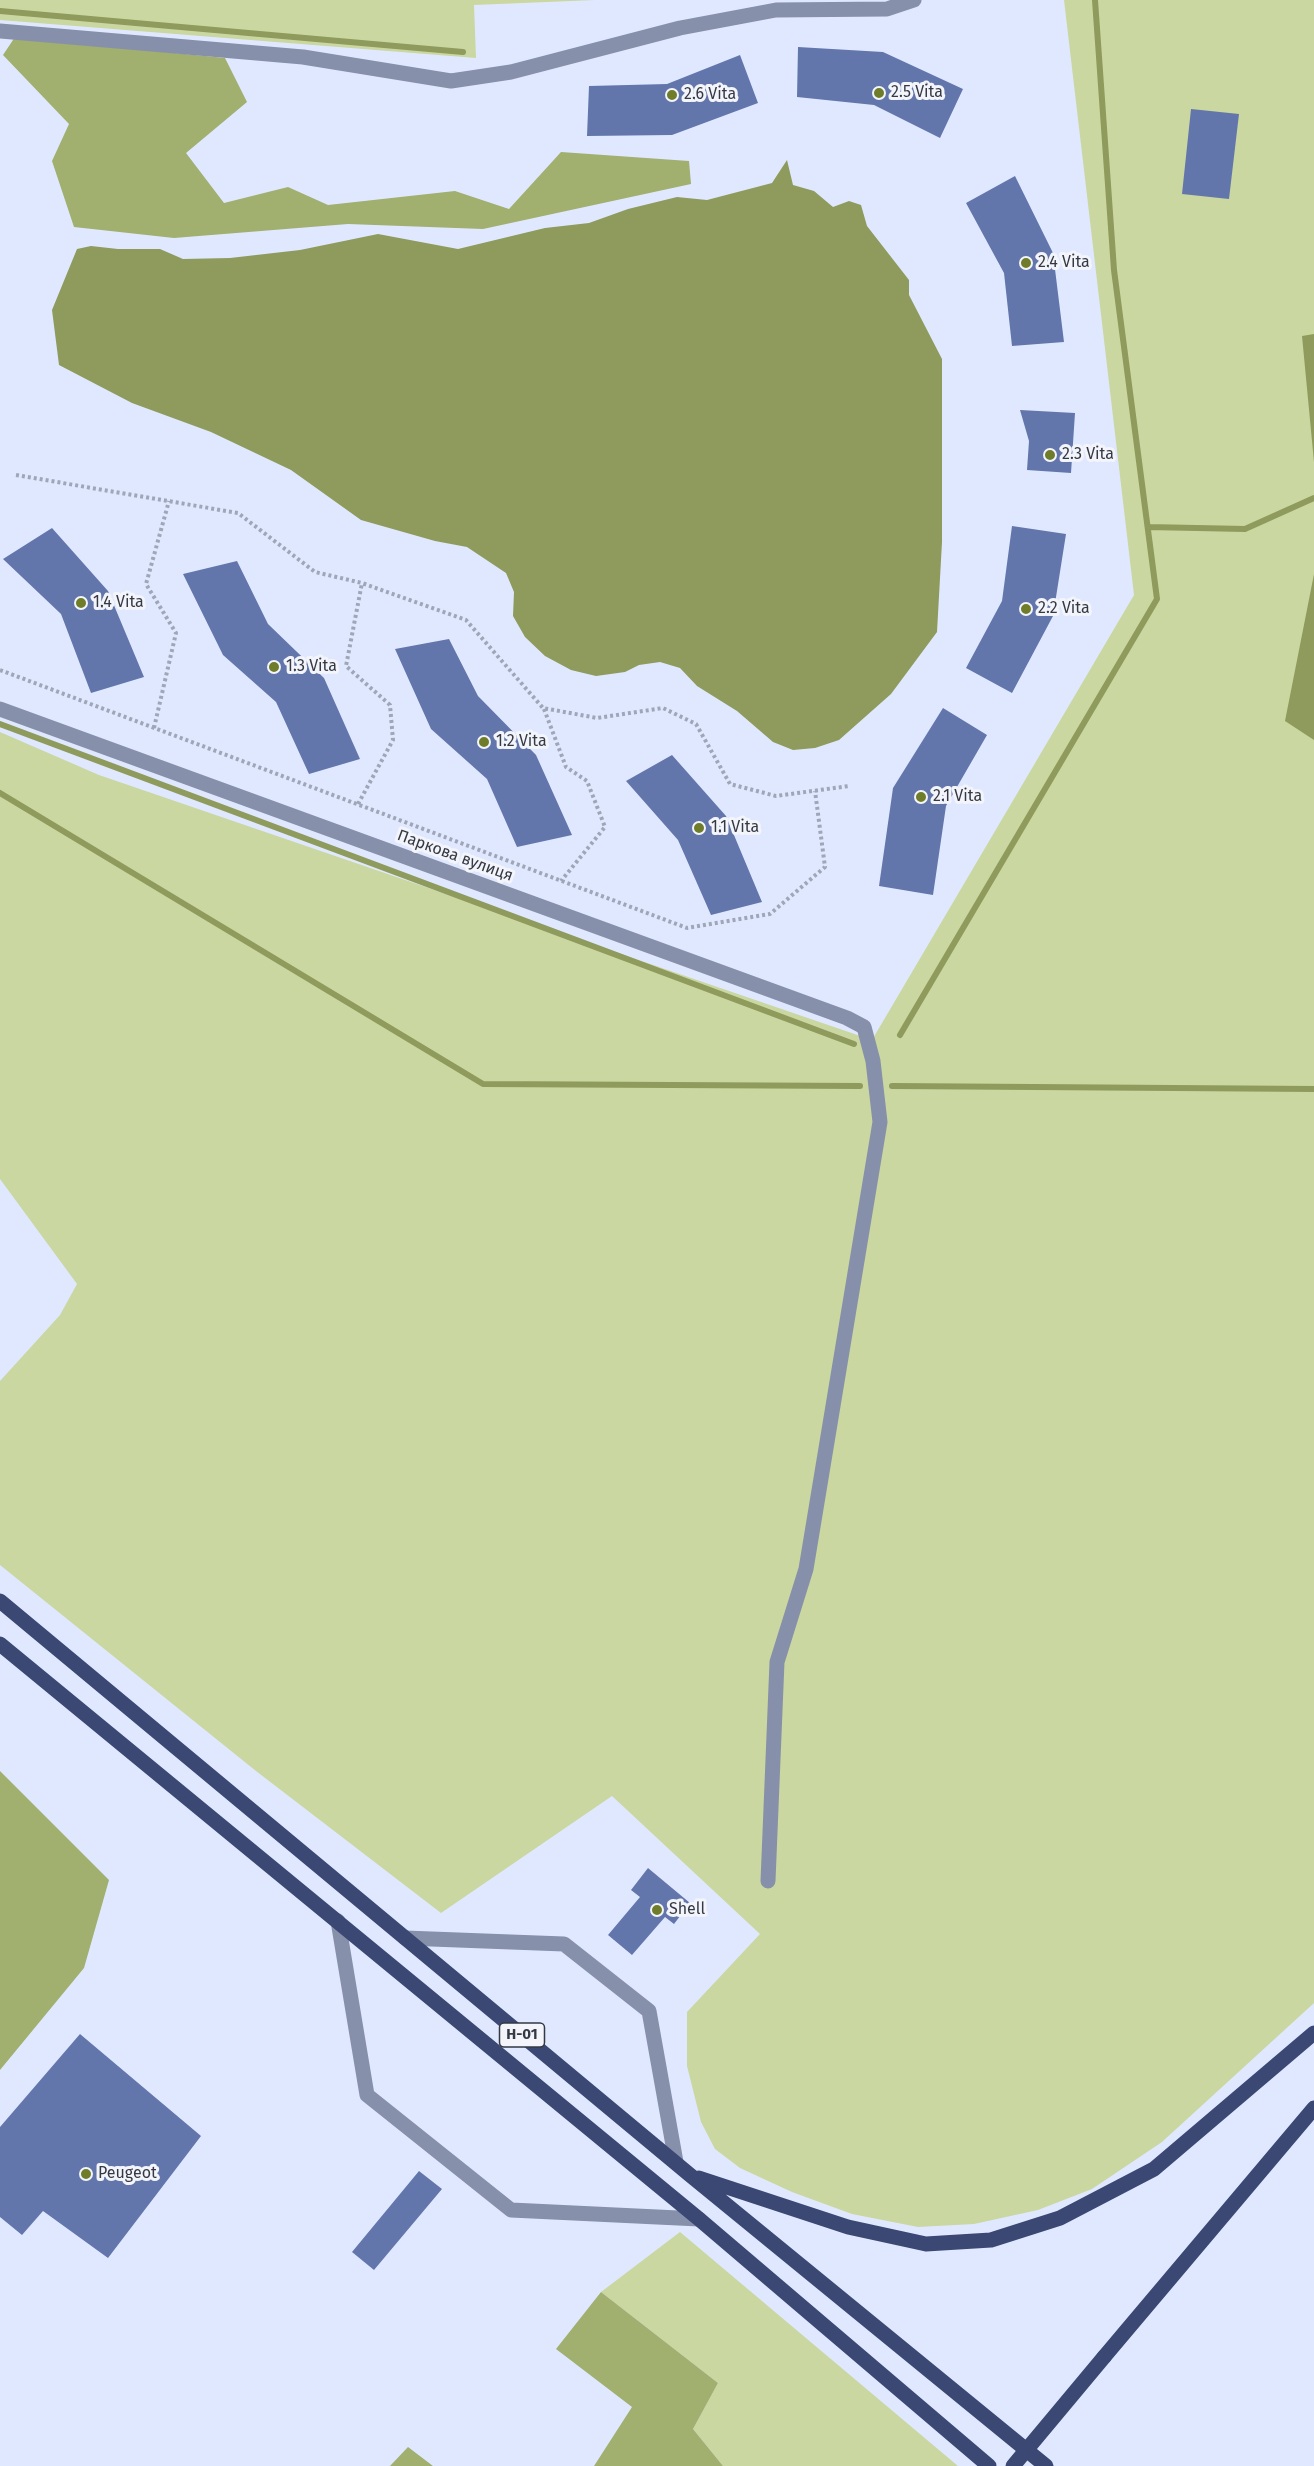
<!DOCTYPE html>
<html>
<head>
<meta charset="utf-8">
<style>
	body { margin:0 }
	canvas { display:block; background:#dfe8fe }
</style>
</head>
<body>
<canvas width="1314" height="2466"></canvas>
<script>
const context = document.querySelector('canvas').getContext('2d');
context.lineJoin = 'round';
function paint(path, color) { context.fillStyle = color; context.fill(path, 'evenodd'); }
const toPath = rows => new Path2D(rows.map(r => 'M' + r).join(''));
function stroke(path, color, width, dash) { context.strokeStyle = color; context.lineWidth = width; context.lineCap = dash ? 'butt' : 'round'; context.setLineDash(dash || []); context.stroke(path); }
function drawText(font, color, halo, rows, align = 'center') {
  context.font = font + ' "Fira Sans",sans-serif'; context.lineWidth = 6; context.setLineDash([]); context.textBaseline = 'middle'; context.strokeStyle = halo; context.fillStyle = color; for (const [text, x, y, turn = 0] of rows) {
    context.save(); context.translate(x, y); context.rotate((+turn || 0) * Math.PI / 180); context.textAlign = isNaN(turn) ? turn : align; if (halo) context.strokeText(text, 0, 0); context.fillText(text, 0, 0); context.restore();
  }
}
paint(toPath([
	[0,0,595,0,474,5,476,58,0,20],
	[1064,0,1314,0,1314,2003,1162,2142,1092,2189,1038,2210,974,2224,918,2227,852,2214,792,2192,740,2168,715,2149,701,2122,687,2066,687,2012,760,1934,612,1796,441,1913,256,1771,0,1565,0,1381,60,1315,77,1284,0,1179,0,732,99,775,872,1040,1134,595],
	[680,2232,958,2466,723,2466,693,2429,718,2383,601,2292]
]), '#cbd7a0');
paint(toPath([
	[15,37,225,58,247,102,186,153,224,203,288,187,328,205,455,191,509,209,561,152,689,161,691,184,483,229,348,224,174,238,74,227,52,161,69,124,3,55],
	[0,1771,109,1880,84,1968,0,2070],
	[601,2292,718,2383,693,2429,723,2466,594,2466,632,2407,556,2349],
	[408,2447,433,2466,390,2466]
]), '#a1af6f');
paint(toPath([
	[787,160,793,185,814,191,833,207,849,201,861,205,867,226,909,280,909,295,942,359,942,542,937,632,891,694,839,740,815,748,793,750,773,742,737,711,697,686,680,668,660,662,639,665,625,672,596,676,571,670,545,656,525,637,513,616,514,592,506,573,467,547,435,541,361,520,291,470,211,432,132,403,59,365,52,310,77,249,91,246,118,249,160,249,183,259,230,258,300,250,378,234,458,249,545,228,589,223,628,209,677,197,707,200,772,183],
	[1314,334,1314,462,1302,336],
	[1314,574,1314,740,1285,721]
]), '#8e9b5c');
stroke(toPath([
	[0,11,463,52],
	[1148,527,1245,529,1314,498],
	[0,724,854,1044],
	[0,793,483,1084,860,1086],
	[900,1035,1157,599,1114,270,1095,0],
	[892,1086,1314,1089]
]), '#8e9b5c', 6);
paint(toPath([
	[798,47,883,52,963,89,940,138,874,105,797,97],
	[740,55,758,103,672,135,587,136,589,86,667,84],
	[1191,109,1239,114,1229,199,1182,194],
	[1015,176,1053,253,1064,342,1012,346,1004,273,966,203],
	[1020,410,1075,413,1071,473,1027,470,1029,441],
	[1012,526,1066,534,1053,616,1012,693,966,668,1002,601],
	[52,528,108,591,144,677,91,693,61,614,3,559],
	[237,561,268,624,324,678,360,759,309,774,276,702,223,655,183,574],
	[449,639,478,696,536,755,572,835,517,847,487,779,431,729,395,649],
	[943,708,987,735,946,806,933,895,879,886,893,788],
	[672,755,726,816,762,902,711,915,678,840,626,781],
	[648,1868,690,1903,674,1924,665,1917,632,1955,608,1935,640,1897,631,1890],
	[80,2034,201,2136,108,2258,43,2211,22,2235,0,2217,0,2127],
	[419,2171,442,2189,374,2270,352,2252]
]), '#6376ac');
stroke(toPath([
	[16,475,238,513,315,572,362,583,466,620,543,708,597,718,663,708,696,724,730,784,776,796,849,786],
	[0,670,687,928,770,914,825,867,815,791],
	[544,709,566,767,587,781,605,827,561,881],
	[154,728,176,633,146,584,169,501],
	[358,804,393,740,390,705,346,666,362,583]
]), '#9fa6b8', 4, [3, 3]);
stroke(toPath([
	[0,31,303,57,451,81,511,72,680,28,776,10,887,9,914,0],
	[0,709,847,1018,864,1027,873,1061,880,1122,806,1569,777,1662,768,1881],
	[338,1921,367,2095,511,2210,699,2219],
	[405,1938,564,1944,649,2011,676,2162]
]), '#8790aa', 15);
stroke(toPath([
	[0,1601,690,2175,1046,2466],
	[0,1644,699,2219,989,2466],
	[699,2178,848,2227,926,2244,991,2240,1060,2218,1154,2169,1314,2033],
	[1104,2357,1314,2108]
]), '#3b4873', 15);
stroke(toPath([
	[1013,2466,1104,2357]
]), '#3b4873', 15);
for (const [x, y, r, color] of [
	[879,93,6,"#6f7d2b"],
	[672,95,6,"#6f7d2b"],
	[1026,263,6,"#6f7d2b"],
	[1050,455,6,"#6f7d2b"],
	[81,603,6,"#6f7d2b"],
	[1026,609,6,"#6f7d2b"],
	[274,667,6,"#6f7d2b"],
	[484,742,6,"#6f7d2b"],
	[921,797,6,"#6f7d2b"],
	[699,828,6,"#6f7d2b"],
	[657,1910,6,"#6f7d2b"],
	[86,2174,6,"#6f7d2b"]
]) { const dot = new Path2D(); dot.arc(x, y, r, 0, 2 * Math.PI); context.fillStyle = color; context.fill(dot); stroke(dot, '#f3f5fb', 2); }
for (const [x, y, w] of [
	[522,2035,45]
]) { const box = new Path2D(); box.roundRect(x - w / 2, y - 12, w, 24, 4.5); context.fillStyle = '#f3f5fb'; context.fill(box); stroke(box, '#353944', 1.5); }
drawText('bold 15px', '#353944', null, [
	["Н-01",522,2035]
]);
drawText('16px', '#353944', '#f3f5fb', [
	["2.5 Vita",891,93],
	["2.6 Vita",684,95],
	["2.4 Vita",1038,263],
	["2.3 Vita",1062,455],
	["1.4 Vita",93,603],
	["2.2 Vita",1038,609],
	["1.3 Vita",286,667],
	["1.2 Vita",496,742],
	["2.1 Vita",933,797],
	["1.1 Vita",711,828],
	["Shell",669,1910],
	["Peugeot",98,2174]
], 'left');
drawText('16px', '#353944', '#f3f5fb', [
	["Паркова вулиця",455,856,20]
]);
</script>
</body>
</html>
